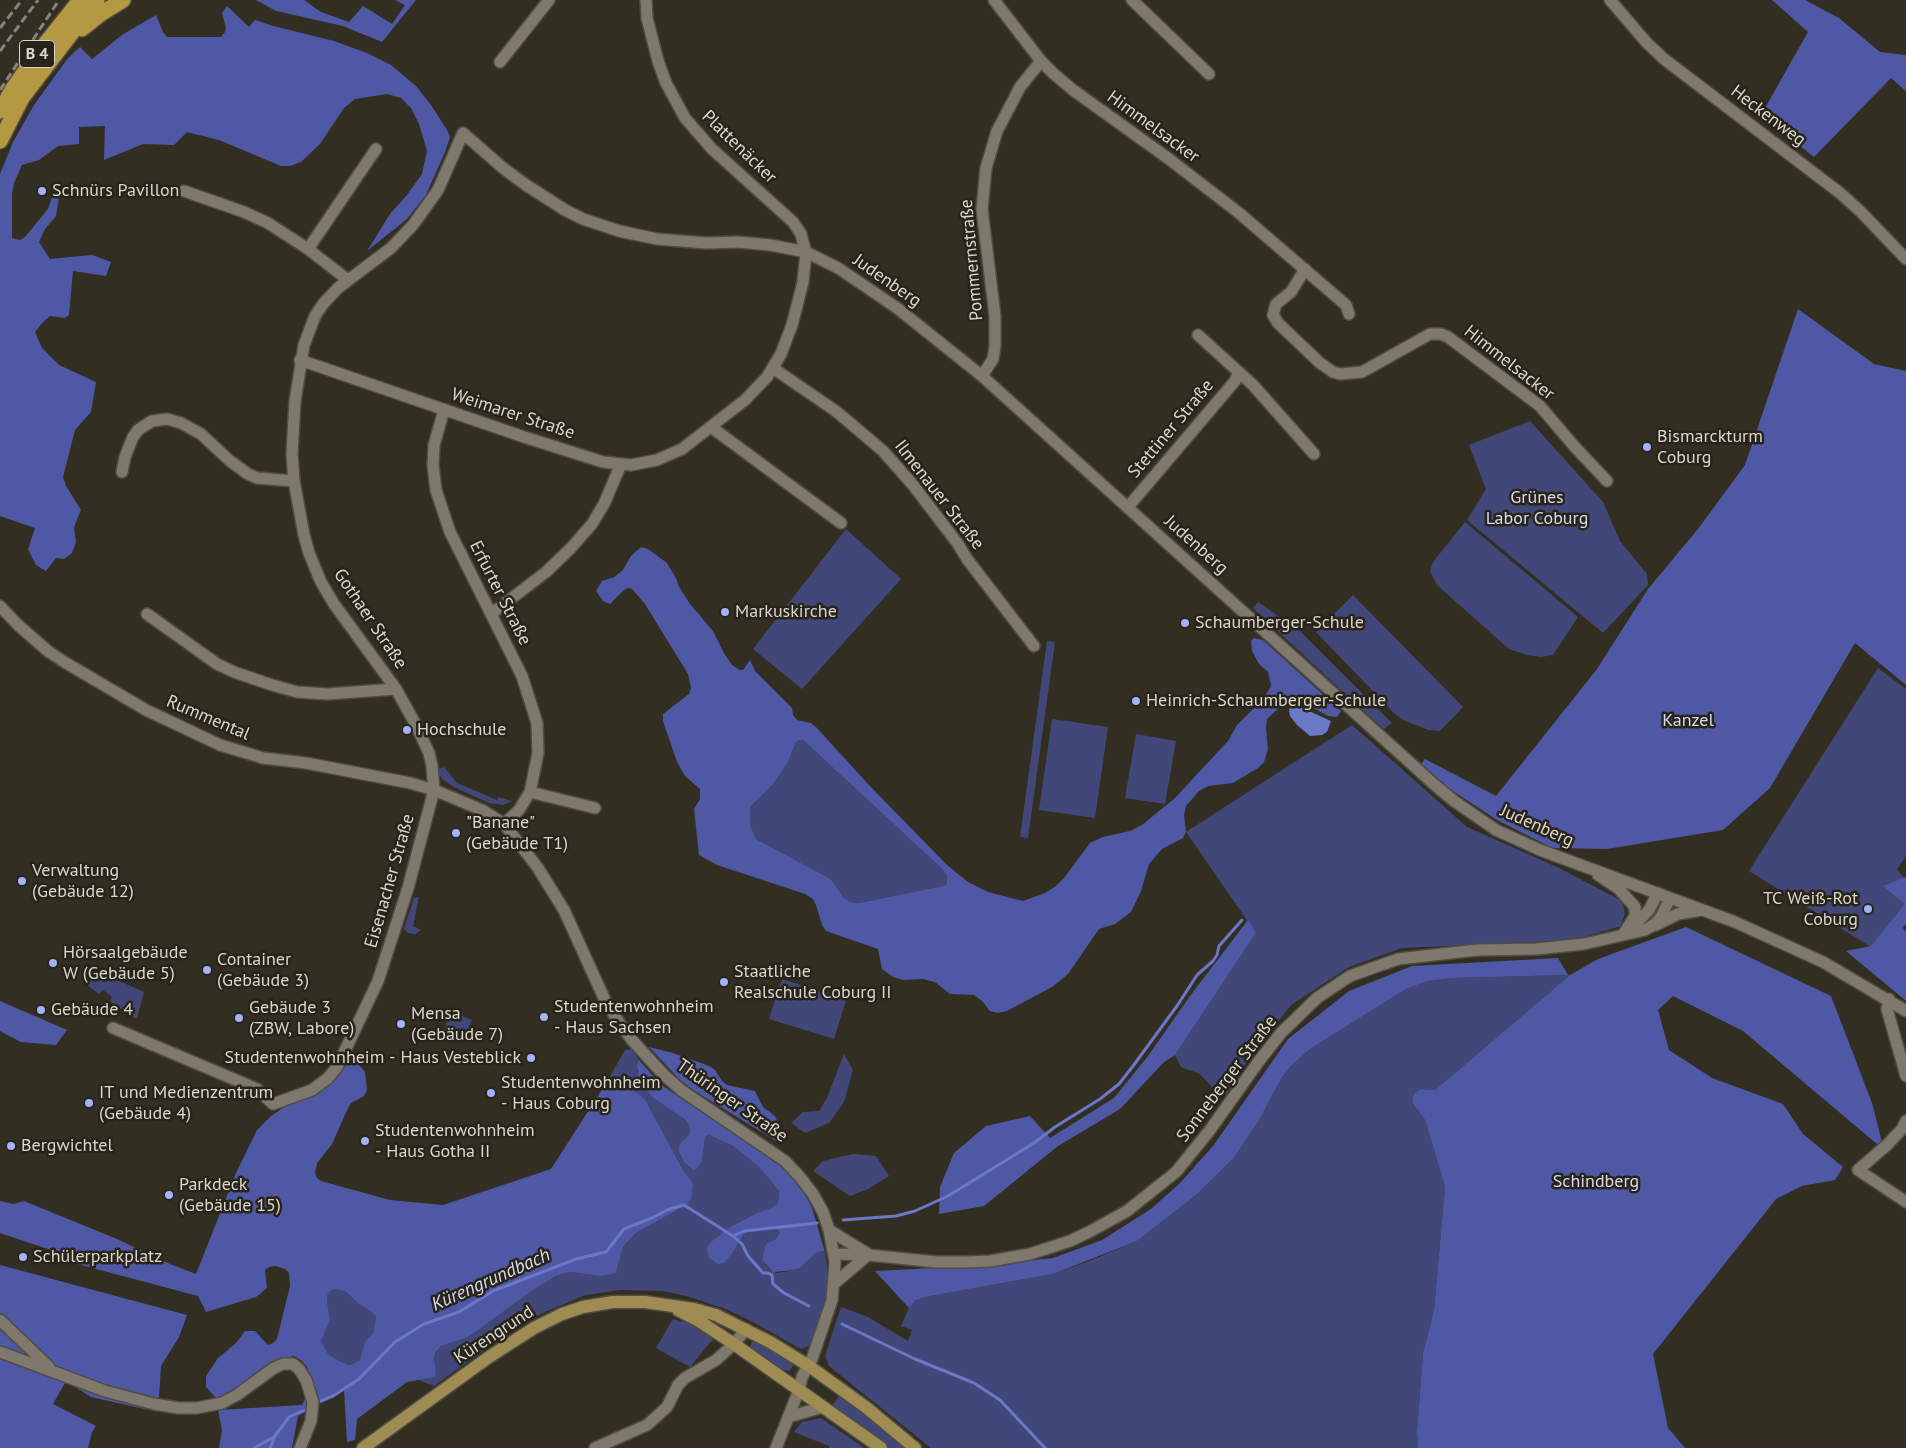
<!DOCTYPE html>
<html>
<head>
<meta charset="utf-8">
<style>
	body { margin:0 }
	canvas { display:block; background:#322e22 }
</style>
</head>
<body>
<canvas width="1906" height="1448"></canvas>
<script>
const context = document.querySelector('canvas').getContext('2d');
context.lineJoin = 'round';
function paint(path, color) { context.fillStyle = color; context.fill(path, 'evenodd'); }
const toPath = rows => new Path2D(rows.map(r => 'M' + r).join(''));
function stroke(path, color, width, dash) { context.strokeStyle = color; context.lineWidth = width; context.lineCap = dash ? 'butt' : 'round'; context.setLineDash(dash || []); context.stroke(path); }
function drawText(font, color, halo, rows, align = 'center') {
  context.font = font + ' "PT Sans",sans-serif'; context.lineWidth = 5; context.setLineDash([]); context.textBaseline = 'middle'; context.strokeStyle = halo; context.fillStyle = color; for (const [text, x, y, turn = 0] of rows) {
    context.save(); context.translate(x, y); context.rotate((+turn || 0) * Math.PI / 180); context.textAlign = isNaN(turn) ? turn : align; if (halo) context.strokeText(text, 0, 0); context.fillText(text, 0, 0); context.restore();
  }
}
paint(toPath([
	[1530,421,1603,502,1620,541,1647,574,1648,585,1603,633,1467,520,1486,489,1469,445],
	[1465,522,1578,617,1553,655,1541,657,1527,655,1509,649,1437,585,1430,571,1433,562],
	[846,529,901,579,802,689,753,649],
	[1353,595,1463,707,1440,731,1429,730,1403,720,1393,712,1316,632],
	[1258,602,1301,632,1392,723,1384,729,1358,706,1253,608],
	[1047,641,1055,642,1028,838,1020,837],
	[1878,668,1906,689,1906,856,1897,869,1906,881,1906,902,1884,947,1871,947,1749,871],
	[1052,719,1108,727,1095,818,1039,810],
	[1352,725,1467,827,1559,868,1622,901,1625,913,1621,926,1573,940,1402,948,1349,967,1291,1005,1240,1071,1226,1095,1211,1086,1200,1074,1181,1067,1175,1055,1256,933,1186,832],
	[1136,734,1176,741,1165,804,1125,798],
	[799,740,803,740,939,866,947,875,947,884,943,886,859,903,850,902,844,898,831,879,756,839,750,825,750,807,771,785,788,762,796,742],
	[444,767,457,783,497,800,498,797,512,801,503,805,489,803,454,787,442,779,436,770],
	[419,897,413,926,421,930,415,934,408,933,404,929,414,898],
	[90,968,144,992,137,1018,134,1018,110,1001,112,997,103,990,99,994,83,982],
	[1570,975,1435,1090,1421,1089,1414,1093,1412,1102,1425,1120,1445,1187,1434,1310,1423,1353,1417,1431,1418,1448,931,1448,829,1366,825,1356,841,1307,868,1317,908,1341,912,1330,901,1326,909,1308,916,1300,930,1296,1053,1274,1092,1260,1137,1241,1196,1195,1233,1159,1258,1122,1282,1077,1293,1064,1310,1049,1406,989,1428,981,1453,978],
	[782,979,846,1000,834,1039,769,1019],
	[451,1011,472,1020,462,1042,459,1042,442,1036],
	[632,1049,639,1060,637,1072,688,1124,690,1130,689,1135,682,1141,702,1161,705,1137,709,1135,733,1146,759,1167,779,1191,778,1203,773,1207,757,1213,732,1226,733,1252,744,1234,764,1227,776,1228,780,1232,776,1239,767,1243,762,1260,769,1269,777,1273,794,1270,800,1268,816,1253,822,1251,825,1252,828,1275,827,1295,814,1340,808,1346,801,1349,749,1320,726,1309,686,1296,663,1291,620,1290,586,1295,547,1311,520,1324,434,1386,416,1379,430,1378,436,1373,434,1358,438,1349,441,1346,466,1338,473,1334,530,1292,556,1276,570,1272,600,1276,618,1268,620,1255,623,1247,636,1233,688,1204,692,1198,693,1185,691,1180,683,1170,646,1101,638,1093,614,1085,605,1085,625,1050],
	[844,1054,853,1070,844,1102,829,1123,805,1133,791,1123,803,1112,819,1111,827,1098],
	[853,1154,876,1156,889,1176,868,1189,850,1196,813,1171,823,1161],
	[334,1289,345,1291,359,1304,373,1313,376,1317,373,1333,365,1341,360,1360,350,1365,339,1361,328,1354,321,1341,330,1320,327,1300,328,1293],
	[673,1319,695,1325,713,1339,690,1367,656,1348],
	[752,1342,756,1342,791,1362,793,1365,791,1369,789,1371,779,1369,752,1350,750,1346],
	[840,1395,855,1406,908,1448,889,1448,831,1407],
	[821,1418,864,1448,829,1448,829,1446,794,1432,802,1422]
]), '#414879');
paint(toPath([
	[256,0,304,0,321,12,349,22,363,6,392,24,405,5,395,0,416,0,382,42,343,26,276,11],
	[1772,0,1805,0,1839,18,1880,52,1906,55,1906,91,1891,78,1814,157,1761,115,1808,32],
	[227,6,249,27,255,20,273,26,334,41,367,53,391,65,416,86,431,105,447,130,450,137,445,152,426,195,407,219,367,251,390,214,407,195,422,174,427,151,419,124,411,108,401,98,387,94,355,99,344,108,320,144,301,162,290,166,281,166,219,140,187,132,174,145,143,144,104,160,105,126,79,127,79,144,58,146,39,160,22,165,14,183,12,194,12,238,20,240,25,237,48,209,56,185,59,184,61,185,56,216,45,229,39,242,50,259,92,255,111,262,106,276,73,271,69,315,65,318,50,316,42,323,35,332,42,348,59,365,96,382,91,412,75,430,63,477,66,486,81,510,74,527,76,542,72,553,64,559,56,558,46,571,36,565,28,549,35,528,0,516,0,174,13,142,34,105,68,58,80,47,92,59,122,35,156,15,163,32,167,37,221,37,225,32,226,28,222,13],
	[1798,309,1874,364,1906,371,1906,685,1855,643,1770,788,1723,830,1607,849,1552,848,1497,820,1447,787,1421,764,1425,759,1496,796,1597,669,1648,589,1698,529,1745,465],
	[641,547,648,549,667,563,677,580,678,585,690,604,713,631,724,653,732,665,740,670,743,670,750,660,755,671,792,708,793,715,797,720,811,723,816,727,868,784,947,865,968,882,988,892,1023,901,1045,893,1056,886,1064,878,1090,843,1103,837,1130,831,1142,825,1175,798,1228,741,1237,725,1258,704,1269,690,1271,685,1268,672,1259,664,1252,651,1251,641,1254,638,1263,640,1341,711,1337,717,1328,716,1304,703,1297,701,1284,703,1267,719,1266,728,1268,749,1264,762,1258,768,1233,783,1208,786,1199,791,1186,806,1184,815,1186,832,1183,838,1162,849,1149,864,1141,891,1131,912,1115,924,1099,929,1068,974,1052,987,1007,1011,998,1013,990,1011,982,1001,974,995,950,994,935,982,923,979,903,980,893,977,882,969,878,949,826,931,822,925,816,905,813,899,805,894,717,865,699,855,694,809,700,799,700,789,685,776,677,762,663,721,663,714,689,694,691,688,688,674,645,604,632,589,628,588,624,590,610,604,603,601,596,591,602,581,614,577,623,570,631,556],
	[799,740,803,740,939,866,947,875,947,884,943,886,859,903,850,902,844,898,831,879,756,839,750,825,750,807,772,785,788,762,796,742],
	[1906,877,1906,923,1903,928,1906,932,1906,1001,1846,951,1871,946,1905,904,1883,886],
	[1248,920,1256,933,1175,1055,1164,1062,1120,1109,1058,1146,984,1206,939,1214,940,1187,954,1153,986,1126,1030,1116,1050,1138,1114,1098,1148,1056,1190,996],
	[1686,927,1831,996,1872,1103,1884,1150,1743,1031,1673,996,1658,1010,1669,1050,1712,1078,1783,1104,1803,1134,1843,1167,1835,1180,1802,1186,1776,1199,1653,1354,1668,1428,1685,1448,1418,1448,1417,1431,1423,1353,1434,1310,1445,1187,1425,1120,1412,1102,1414,1093,1421,1089,1435,1090,1570,975,1598,959],
	[1558,958,1568,975,1453,978,1428,981,1406,989,1310,1049,1293,1064,1282,1077,1258,1122,1233,1159,1196,1195,1137,1241,1053,1274,930,1296,916,1300,909,1308,875,1271,975,1266,1053,1258,1102,1240,1151,1209,1180,1183,1213,1146,1288,1039,1349,991,1412,966],
	[0,1001,67,1030,56,1045,21,1042,0,1031],
	[649,1047,673,1053,709,1066,715,1070,722,1081,727,1085,755,1091,763,1107,775,1116,779,1125,779,1135,776,1141,693,1090,679,1079],
	[349,1053,365,1072,367,1090,364,1096,351,1103,348,1108,332,1144,317,1163,315,1173,317,1178,321,1181,390,1200,443,1205,551,1169,605,1085,614,1084,638,1093,646,1101,683,1170,691,1180,693,1185,692,1198,688,1204,636,1233,623,1247,616,1273,600,1276,570,1272,556,1276,530,1292,473,1334,466,1338,441,1346,436,1352,434,1358,436,1373,435,1377,407,1382,357,1419,355,1440,347,1442,344,1389,298,1416,292,1448,219,1448,222,1430,218,1410,302,1405,306,1397,311,1378,307,1367,302,1361,294,1356,281,1359,248,1385,220,1398,215,1397,206,1387,206,1376,218,1358,236,1343,245,1331,255,1331,268,1345,273,1343,277,1339,290,1286,289,1273,285,1269,276,1266,269,1267,265,1270,267,1288,256,1297,206,1312,198,1296,55,1258,54,1251,0,1233,0,1201,13,1204,24,1201,117,1239,170,1264,196,1274,236,1173,257,1130,271,1116,299,1097],
	[334,1289,345,1291,359,1304,373,1313,376,1317,373,1333,365,1341,360,1360,350,1365,339,1361,328,1354,321,1341,330,1320,327,1300,328,1293],
	[639,1060,660,1084,785,1168,805,1194,812,1208,825,1252,822,1251,816,1253,800,1268,794,1270,773,1272,762,1260,765,1247,767,1243,776,1239,780,1232,776,1228,764,1227,744,1234,733,1252,724,1263,718,1264,709,1258,707,1248,711,1242,732,1226,757,1213,773,1207,778,1203,779,1191,759,1167,733,1146,709,1135,705,1137,702,1161,698,1167,694,1170,685,1163,679,1152,679,1146,682,1141,689,1135,690,1130,688,1124,684,1119,651,1096,639,1078,637,1066],
	[0,1265,187,1315,179,1337,161,1366,158,1412,91,1397,66,1381,53,1404,96,1426,92,1432,88,1448,0,1448]
]), '#4e58a4');
paint(toPath([
	[1294,704,1331,721,1327,732,1322,735,1310,736,1297,725,1290,716,1289,711,1290,706]
]), '#6b77c7');
stroke(toPath([
	[843,1220,896,1216,915,1211,948,1196,1034,1143,1055,1127,1100,1099,1119,1084,1133,1066,1177,1006,1197,975,1213,961,1217,955,1219,946,1242,920],
	[733,1236,744,1231,817,1223],
	[842,1324,915,1359,974,1383,1000,1400,1045,1448],
	[321,1401,333,1396,359,1379,395,1342,424,1324,459,1312,493,1291,576,1259,606,1252,624,1229,652,1218,667,1210,684,1205,733,1236,742,1244,748,1256,763,1273,768,1273,772,1275,773,1284,784,1293,809,1306],
	[254,1448,274,1437],
	[270,1448,275,1436,289,1417,307,1409]
]), '#6b77c7', 3);
const minor = toPath([
	[994,0,1041,61,1054,74,1073,90,1169,159,1239,213,1346,305,1349,314],
	[1132,0,1209,74],
	[1610,0,1647,43,1664,59,1840,193,1861,212,1906,259],
	[500,62,549,0],
	[184,191,244,212,268,223,308,249,348,280],
	[308,249,376,149],
	[1305,269,1291,292,1276,304,1273,315,1278,323,1320,363,1333,372,1340,374,1362,372,1430,334,1441,334,1448,337,1540,406,1574,446,1607,481],
	[1198,335,1253,385,1314,454],
	[300,360,524,437,603,462,621,464,631,465,657,460,682,449,745,400,767,377,781,354,792,325,803,282,806,252,803,242,801,234,793,222,712,149,685,118,666,83,658,61,647,18,646,0],
	[773,368,837,412,883,451,913,485,958,544,967,559,1034,646],
	[982,376,993,359,995,346,995,316,982,209,986,168,997,131,1004,118,1020,87,1041,61],
	[444,410,434,445,433,465,436,490,450,532,522,676,537,723,538,753,530,792,519,810,504,824],
	[711,427,841,523],
	[122,472,125,457,133,437,138,430,152,421,167,419,181,423,201,434,230,461,248,474,257,478,294,481],
	[1128,507,1235,381,1239,372],
	[0,606,18,625,49,652,66,663,146,710,220,745,263,758,306,763,410,783,434,790,482,810,504,824,538,868,564,910,604,998,618,1021,632,1040,664,1075,681,1090,785,1161,800,1177,813,1194,823,1212,829,1230,835,1262,832,1300,812,1359,802,1377,799,1390,776,1448],
	[147,614,217,664,234,672,272,685,297,692,327,694,396,689],
	[491,614,546,572,571,548,592,524,604,504,621,464],
	[530,792,595,808],
	[1598,875,1619,889,1635,907,1635,916,1623,935],
	[1656,925,1678,914,1702,910],
	[1631,929,1649,910,1658,893],
	[1889,999,1887,1009,1906,1076],
	[113,1028,257,1089,273,1104,312,1090,328,1078,337,1067,350,1040,378,981,408,888,434,790,432,766,429,753,416,725,396,689,334,604,321,582,309,553,304,535,294,481,292,454,295,401,304,345,315,316,323,304,338,288,391,248,413,225,438,190,463,133,503,168,526,185,565,210,583,219,619,231,657,239,706,243,738,242,770,245,806,252,838,268,897,308,982,376,1436,786,1454,801,1496,830,1540,850,1735,922,1823,962,1906,1011],
	[1906,1121,1902,1129,1887,1145,1858,1170,1906,1202],
	[829,1230,868,1254],
	[834,1254,868,1255,937,1262,968,1262,990,1261,1030,1254,1070,1241,1089,1232,1127,1211,1176,1172,1210,1130,1259,1061,1281,1033,1317,998,1350,976,1398,959,1477,950,1536,949,1584,944,1645,930,1655,924,1661,917,1670,898],
	[835,1283,868,1255],
	[0,1320,49,1367],
	[0,1352,105,1391,154,1404,178,1408,197,1408,222,1403,237,1395,274,1368,283,1364,293,1364,299,1369,306,1380,313,1402,311,1421,300,1448],
	[788,1417,823,1407],
	[595,1448,647,1425,667,1407,678,1385,685,1378,716,1360,734,1344,746,1329]
]);
const major = toPath([
	[678,1310,699,1321,734,1344,881,1448],
	[363,1448,489,1357,534,1328,562,1314,583,1307,613,1302,645,1302,694,1309,716,1315,770,1342,809,1366,867,1408,915,1448]
]);
const highway = toPath([
	[82,29,102,13,123,0],
	[0,111,12,90,34,58,80,0],
	[0,141,22,98,97,0]
]);
stroke(minor, '#504c42', 14);
stroke(major, '#504c42', 15);
stroke(highway, '#504c42', 18);
stroke(minor, '#7e796c', 11);
stroke(major, '#9e8c53', 12);
stroke(highway, '#b49842', 15);
stroke(toPath([
	[0,28,22,0],
	[0,51,38,0],
	[0,90,59,0]
]), '#87837a', 3, [8, 4]);
for (const [x, y, r, color] of [
	[42,191,5,"#a4b2fc"],
	[1647,447,5,"#a4b2fc"],
	[725,612,5,"#a4b2fc"],
	[1185,623,5,"#a4b2fc"],
	[1136,701,5,"#a4b2fc"],
	[407,730,5,"#a4b2fc"],
	[456,833,5,"#a4b2fc"],
	[22,881,5,"#a4b2fc"],
	[1868,909,5,"#a4b2fc"],
	[53,963,5,"#a4b2fc"],
	[207,970,5,"#a4b2fc"],
	[724,982,5,"#a4b2fc"],
	[41,1010,5,"#a4b2fc"],
	[544,1017,5,"#a4b2fc"],
	[239,1018,5,"#a4b2fc"],
	[401,1024,5,"#a4b2fc"],
	[531,1058,5,"#a4b2fc"],
	[491,1093,5,"#a4b2fc"],
	[89,1103,5,"#a4b2fc"],
	[365,1141,5,"#a4b2fc"],
	[11,1146,5,"#a4b2fc"],
	[169,1195,5,"#a4b2fc"],
	[23,1257,5,"#a4b2fc"]
]) { const dot = new Path2D(); dot.arc(x, y, r, 0, 2 * Math.PI); context.fillStyle = color; context.fill(dot); stroke(dot, '#282419', 2); }
for (const [x, y, w] of [
	[37,54,35]
]) { const box = new Path2D(); box.roundRect(x - w / 2, y - 13.5, w, 27, 4); context.fillStyle = '#282419'; context.fill(box); stroke(box, '#dad7d0', 1); }
drawText('bold 16px', '#dad7d0', null, [
	["B 4",37,54]
]);
drawText('18px', '#dad7d0', '#282419', [
	["Heckenweg",1768,116,37],
	["Himmelsacker",1153,127,36],
	["Plattenäcker",739,147,44],
	["Pommernstraße",972,260,-95],
	["Judenberg",887,281,35],
	["Himmelsacker",1509,363,38],
	["Weimarer Straße",513,414,18],
	["Stettiner Straße",1171,429,-50],
	["Ilmenauer Straße",939,495,52],
	["Judenberg",1196,545,42],
	["Erfurter Straße",500,593,63],
	["Gothaer Straße",370,619,56],
	["Rummental",208,718,23],
	["Judenberg",1537,826,24],
	["Eisenacher Straße",390,881,-74],
	["Sonneberger Straße",1227,1079,-53],
	["Thüringer Straße",732,1101,35],
	["Kürengrund",494,1335,-33]
]);
drawText('18px', '#dad7d0', '#282419', [
	["Schnürs Pavillon",52,191],
	["Bismarckturm",1657,437],
	["Coburg",1657,458],
	["Markuskirche",735,612],
	["Schaumberger-Schule",1195,623],
	["Heinrich-Schaumberger-Schule",1146,701],
	["Hochschule",417,730],
	["\"Banane\"",466,823],
	["(Gebäude T1)",466,844],
	["Verwaltung",32,871],
	["(Gebäude 12)",32,892],
	["TC Weiß-Rot",1858,899,"right"],
	["Coburg",1858,920,"right"],
	["Hörsaalgebäude",63,953],
	["W (Gebäude 5)",63,974],
	["Container",217,960],
	["(Gebäude 3)",217,981],
	["Staatliche",734,972],
	["Realschule Coburg II",734,993],
	["Studentenwohnheim",554,1007],
	["- Haus Sachsen",554,1028],
	["Gebäude 3",249,1008],
	["(ZBW, Labore)",249,1029],
	["Gebäude 4",51,1010],
	["Mensa",411,1014],
	["(Gebäude 7)",411,1035],
	["Studentenwohnheim - Haus Vesteblick",521,1058,"right"],
	["Studentenwohnheim",501,1083],
	["- Haus Coburg",501,1104],
	["IT und Medienzentrum",99,1093],
	["(Gebäude 4)",99,1114],
	["Studentenwohnheim",375,1131],
	["- Haus Gotha II",375,1152],
	["Bergwichtel",21,1146],
	["Parkdeck",179,1185],
	["(Gebäude 15)",179,1206],
	["Schülerparkplatz",33,1257]
], 'left');
drawText('18px', '#d5daef', '#282419', [
	["Grünes",1537,498],
	["Labor Coburg",1537,519],
	["Kanzel",1688,721],
	["Schindberg",1596,1182]
]);
drawText('italic 19px', '#d7dcf1', '#282419', [
	["Kürengrundbach",491,1280,-24]
]);
</script>
</body>
</html>
